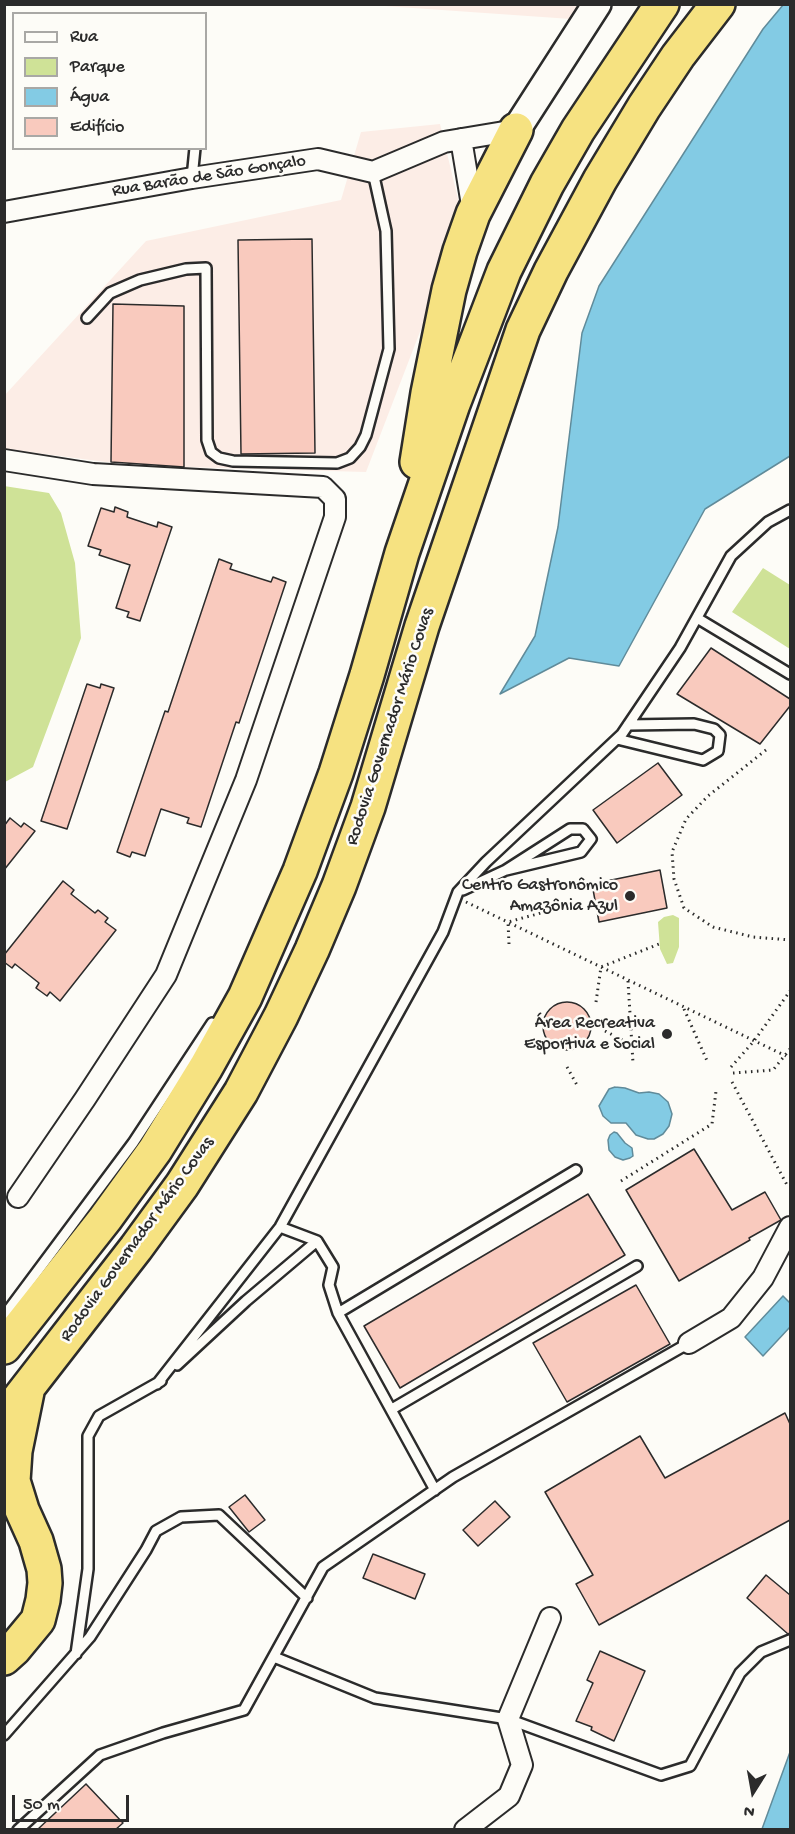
<!DOCTYPE html>
<html>
<head>
<meta charset="utf-8">
<style>
	body { margin:0 }
	#map { position:relative; width:795px; height:1834px; overflow:hidden; background:#fdfcf7; font-family:"Gochi Hand",sans-serif }
	canvas { display:block }
	.frame { position:absolute; inset:0; border:6px solid #2b2b2b; pointer-events:none }
	.legend { position:absolute; left:12px; top:12px; width:195px; height:138px; box-sizing:border-box; background:#fdfcf7; border:2px solid #a9a8a5; margin:0; padding:8px 10px; list-style:none; font-size:18px; color:#2b2b2b }
	.legend li { display:flex; align-items:center; gap:12px; height:30px }
	.legend b { width:30px; border:2px solid #a9a8a5 }
	.north { position:absolute; left:723px; top:1762px; width:60px; height:60px; -webkit-text-stroke:4px #fdfcf7; paint-order:stroke; rotate:191deg; font-size:16px; font-weight:700; line-height:24px; text-align:center; color:#2b2b2b }
	.north::after { content:''; display:block; margin:auto; width:21px; height:27px; background:#2b2b2b; clip-path:polygon(50% 0,100% 100%,50% 72%,0 100%) }
	.scale { position:absolute; left:12px; top:1795px; width:117px; height:27px; box-sizing:border-box; border:3px solid #2b2b2b; border-top:0; padding-left:8px; font-size:18px; line-height:21px; white-space:nowrap; color:#2b2b2b; -webkit-text-stroke:4px #fdfcf7; paint-order:stroke }
</style>
</head>
<body>
<div id="map">
<canvas width="795" height="1834"></canvas>
<div class="frame"></div>
<ul class="legend">
<li><b style="height:8px;background:#fdfcf7"></b>Rua</li>
<li><b style="height:16px;background:#cfe297"></b>Parque</li>
<li><b style="height:16px;background:#83cbe4"></b>Água</li>
<li><b style="height:16px;background:#f9cabe"></b>Edifício</li>
</ul>
<div class="north">N</div>
<div class="scale">50 m</div>
</div>
<script>
const context = document.querySelector('canvas').getContext('2d');
context.lineJoin = 'round';
function paint(path, color) { context.fillStyle = color; context.fill(path, 'evenodd'); }
const toPath = rows => new Path2D(rows.map(r => 'M' + r).join(''));
function stroke(path, color, width, dash) { context.strokeStyle = color; context.lineWidth = width; context.lineCap = dash ? 'butt' : 'round'; context.setLineDash(dash || []); context.stroke(path); }
function drawText(font, color, halo, rows, align = 'center') {
  context.font = font + ' "Gochi Hand",sans-serif'; context.lineWidth = 5; context.setLineDash([]); context.textBaseline = 'middle'; context.strokeStyle = halo; context.fillStyle = color; for (const [text, x, y, turn = 0] of rows) {
    context.save(); context.translate(x, y); context.rotate((+turn || 0) * Math.PI / 180); context.textAlign = isNaN(turn) ? turn : align; if (halo) context.strokeText(text, 0, 0); context.fillText(text, 0, 0); context.restore();
  }
}
paint(toPath([
	[370,5,583,5,571,19],
	[440,124,463,220,366,472,184,467,106,462,5,449,4,396,146,241,341,200,361,132]
]), '#fcede6');
paint(toPath([
	[4,486,49,493,61,513,75,563,81,638,33,767,5,782],
	[763,568,790,585,790,649,732,612],
	[673,915,679,918,679,947,673,963,667,964,660,949,658,922,664,917]
]), '#cfe297');
const water = toPath([
	[783,5,790,5,790,456,705,509,619,666,569,658,500,694,535,636,558,527,582,333,599,286,763,29,783,5],
	[615,1087,625,1088,639,1093,649,1092,659,1094,668,1102,672,1114,669,1126,663,1134,654,1139,648,1139,636,1135,626,1123,611,1123,603,1116,599,1106,609,1089,615,1087],
	[614,1132,617,1133,625,1143,632,1148,633,1156,630,1158,623,1160,615,1157,609,1150,608,1140,610,1135,614,1132],
	[783,1296,790,1303,790,1327,763,1356,745,1337,783,1296],
	[790,1751,790,1829,762,1829,790,1752,790,1751]
]);
paint(water, '#83cbe4');
stroke(water, '#608b9a', 1.5);
const building = toPath([
	[312,239,315,453,241,454,238,240,312,239],
	[113,304,184,306,184,467,111,462,113,304],
	[115,507,128,512,127,517,157,527,158,522,172,527,140,621,127,617,129,612,116,608,130,565,99,555,101,550,88,546,101,508,114,512,115,507],
	[219,559,232,564,230,569,271,582,273,577,286,582,239,723,236,722,201,827,187,823,189,818,161,809,145,856,132,852,130,857,117,852,165,711,168,712,219,559],
	[711,648,790,699,790,706,760,744,677,694,711,648],
	[87,684,100,688,101,684,114,688,67,829,41,821,87,684],
	[658,763,682,795,617,843,593,810,658,763],
	[10,818,21,827,24,823,35,831,4,870,4,826,10,818],
	[660,870,667,908,599,922,592,884,660,870],
	[63,881,74,890,71,894,95,913,98,910,108,918,105,922,116,930,60,1001,50,992,47,996,36,988,39,983,15,964,12,968,4,962,4,955,63,881],
	'543 1026a24 24 0 1 1 48 0a24 24 0 1 1-48 0Z',
	[694,1149,732,1210,765,1192,781,1220,749,1238,750,1240,679,1281,626,1190,694,1149],
	[588,1194,625,1255,400,1388,364,1326,588,1194],
	[636,1285,670,1344,567,1402,533,1343,636,1285],
	[785,1413,790,1424,790,1520,599,1625,576,1584,593,1575,545,1492,640,1436,665,1478,785,1413],
	[245,1495,265,1520,249,1532,229,1507,245,1495],
	[495,1501,510,1517,478,1546,463,1530,495,1501],
	[373,1554,425,1574,415,1599,363,1578,373,1554],
	[766,1575,790,1595,790,1633,788,1634,747,1598,766,1575],
	[600,1651,645,1671,614,1741,591,1730,592,1727,576,1721,593,1683,587,1680,600,1651],
	[86,1784,123,1823,115,1830,37,1830,86,1784]
]);
paint(building, '#f9cabe');
stroke(building, '#2b2b2b', 1.5);
const service = toPath([
	[192,178,195,148],
	[87,318,110,293,140,280,186,269,206,268,207,440,211,452,219,458,233,461,337,463,350,458,360,447,366,435,389,349,386,231,373,172],
	[697,618,790,674],
	[617,739,703,760,718,751,720,735,714,729,694,724,628,725],
	[463,890,506,870,581,852,591,839,583,829,570,829,506,870],
	[280,1227,317,1241,333,1267,329,1285,338,1313,435,1490],
	[338,1313,576,1170],
	[4,1316,133,1143,212,1023],
	[177,1365,246,1301,317,1241],
	[157,1384,280,1227,443,932,458,892,486,862,622,734,680,648,731,556,768,522,790,510],
	[392,1409,637,1266],
	[76,1654,88,1569,88,1436,99,1416,161,1381],
	[274,1657,375,1698,508,1719,661,1775,690,1766,740,1673,761,1652,790,1640],
	[4,1735,90,1637,146,1550,156,1531,181,1517,219,1515,307,1598],
	[18,1830,100,1755,163,1733,244,1710,323,1567,453,1477,689,1343]
]);
const minor = toPath([
	[461,139,473,211],
	[4,212,192,178,318,159,373,172,444,142,516,130],
	[4,460,93,474,323,487,335,499,335,517,246,780,166,975,85,1099,18,1197],
	[689,1343,731,1318,763,1278,790,1227],
	[465,1830,509,1796,522,1765,508,1719,550,1618]
]);
const secondary = toPath([
	[516,130,597,4]
]);
const motorway = toPath([
	[417,462,428,393,449,290,460,251,473,214,516,130],
	[4,1347,105,1219,155,1150,206,1067,245,997,300,871,336,773,367,675,402,553,453,404,504,271,547,184,578,130,662,4],
	[4,1418,136,1248,182,1185,241,1092,281,1016,312,950,339,886,368,807,422,626,523,330,551,271,600,180,644,107,678,56,718,4],
	[4,1658,14,1649,38,1620,43,1600,45,1583,44,1569,36,1541,22,1510,13,1481,15,1451,27,1392]
]);
stroke(service, '#2b2b2b', 14);
stroke(minor, '#2b2b2b', 24);
stroke(secondary, '#2b2b2b', 32);
stroke(motorway, '#2b2b2b', 38);
stroke(toPath([
	[766,750,708,796,686,819,672,852,674,879,684,908,713,927,753,937,790,940],
	[466,902,786,1056],
	[509,944,508,922,584,901],
	[628,981,633,1063],
	[596,1002,601,967,659,944],
	[684,1009,708,1063],
	[605,1031,632,1045],
	[567,1067,578,1087],
	[731,1067,754,1041,790,991],
	[733,1073,773,1070,790,1049],
	[732,1082,787,1185],
	[621,1181,712,1124,716,1091]
]), '#2b2b2b', 3, [1.5, 4.5]);
stroke(service, '#fdfcf7', 9);
stroke(minor, '#fdfcf7', 20);
stroke(secondary, '#fdfcf7', 27);
stroke(motorway, '#f6e281', 33);
for (const [x, y, r, color] of [
	[630,896,6,"#2b2b2b"],
	[667,1034,6,"#2b2b2b"]
]) { const dot = new Path2D(); dot.arc(x, y, r, 0, 2 * Math.PI); context.fillStyle = color; context.fill(dot); stroke(dot, '#fdfcf7', 2); }
drawText('18px', '#2b2b2b', '#fdfcf7', [
	["Rua Barão de São Gonçalo",209,177,-9],
	["Rodovia Governador Mário Covas",391,727,-72],
	["Rodovia Governador Mário Covas",138,1240,-54]
]);
drawText('18px', '#2b2b2b', '#fdfcf7', [
	["Centro Gastronômico",618,886],
	["Amazônia Azul",618,907],
	["Área Recreativa",655,1024],
	["Esportiva e Social",655,1045]
], 'right');
</script>
</body>
</html>
